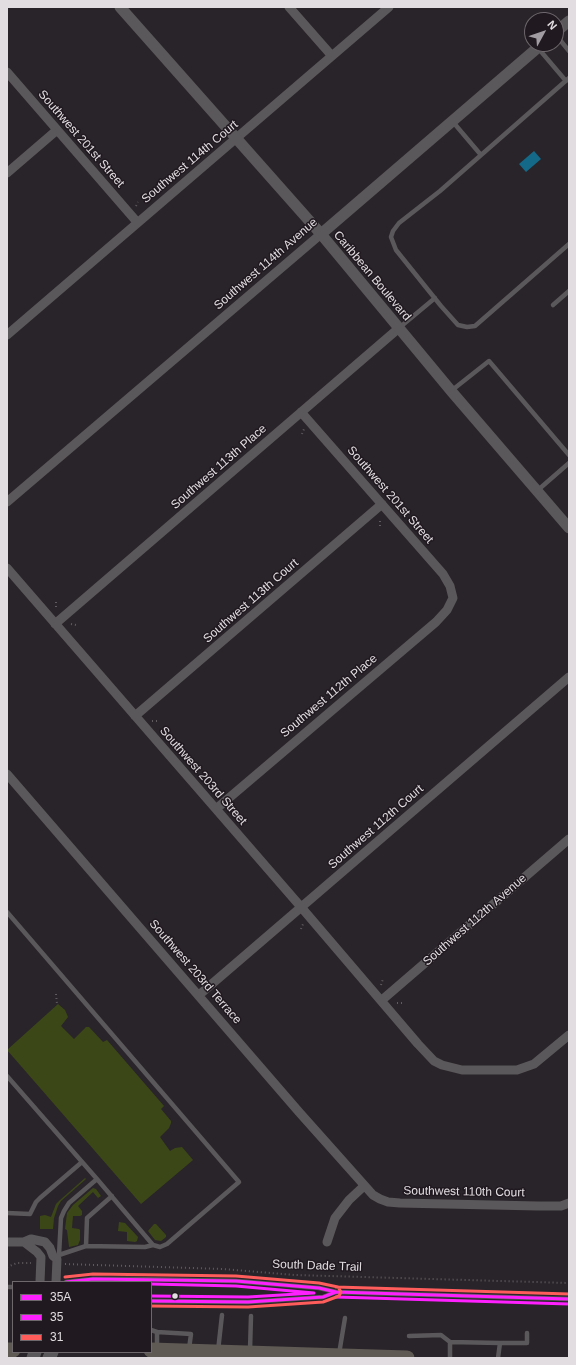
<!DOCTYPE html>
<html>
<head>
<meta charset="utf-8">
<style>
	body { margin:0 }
	#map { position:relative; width:576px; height:1365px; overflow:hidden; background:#292429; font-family:Helvetica,sans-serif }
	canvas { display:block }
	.frame { position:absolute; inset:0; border:8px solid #e2dde1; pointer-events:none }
	.legend { position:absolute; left:12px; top:1281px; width:140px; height:72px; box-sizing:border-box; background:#201a20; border:1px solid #6e686d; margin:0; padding:5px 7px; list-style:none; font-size:12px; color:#e2dde1 }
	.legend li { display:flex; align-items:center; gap:8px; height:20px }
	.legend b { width:20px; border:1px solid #6e686d }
	.north { position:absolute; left:524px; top:12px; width:40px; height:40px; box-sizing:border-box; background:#201a20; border:1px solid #6e686d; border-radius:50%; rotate:50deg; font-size:11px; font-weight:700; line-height:16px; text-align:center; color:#e2dde1 }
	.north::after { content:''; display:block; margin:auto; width:14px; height:18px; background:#a19ca1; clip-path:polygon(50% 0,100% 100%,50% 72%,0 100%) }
</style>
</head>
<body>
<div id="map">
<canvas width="576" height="1365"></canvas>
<div class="frame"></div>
<ul class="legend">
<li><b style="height:5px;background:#ff20ff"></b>35A</li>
<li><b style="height:5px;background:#ff20ff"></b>35</li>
<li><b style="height:5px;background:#ff5c5c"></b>31</li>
</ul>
<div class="north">N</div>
</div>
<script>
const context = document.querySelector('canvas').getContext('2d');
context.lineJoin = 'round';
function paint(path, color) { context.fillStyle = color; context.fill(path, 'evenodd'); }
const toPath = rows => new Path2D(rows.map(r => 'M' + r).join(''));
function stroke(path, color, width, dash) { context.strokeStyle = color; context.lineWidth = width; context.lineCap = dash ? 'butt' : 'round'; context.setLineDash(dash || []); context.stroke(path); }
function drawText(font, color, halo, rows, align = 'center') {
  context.font = font + ' Helvetica,sans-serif'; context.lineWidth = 3; context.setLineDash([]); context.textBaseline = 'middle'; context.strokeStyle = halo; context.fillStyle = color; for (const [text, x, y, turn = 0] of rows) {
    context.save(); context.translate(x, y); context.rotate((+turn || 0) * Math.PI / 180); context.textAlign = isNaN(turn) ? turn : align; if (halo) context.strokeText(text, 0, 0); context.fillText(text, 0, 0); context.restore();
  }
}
paint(toPath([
	[58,1004,65,1010,68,1017,61,1026,74,1039,86,1027,89,1027,103,1042,107,1040,164,1106,161,1109,171,1121,171,1123,169,1128,160,1137,170,1151,175,1148,182,1147,193,1160,141,1204,7,1050],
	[85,1178,86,1179,61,1201,58,1206,54,1218,53,1229,40,1229,40,1216,45,1215,51,1217,56,1204,60,1200],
	[93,1188,96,1189,101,1196,98,1198,93,1192,78,1206,82,1211,82,1215,80,1216,73,1216,72,1228,79,1229,80,1230,80,1240,78,1245,69,1247,67,1230,65,1229,67,1213,73,1205],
	[119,1222,125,1223,138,1237,137,1241,135,1242,127,1241,127,1232,118,1231],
	[154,1224,156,1224,166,1235,166,1237,161,1241,155,1240,148,1231]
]), '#3c4718');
paint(toPath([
	[534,151,541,159,526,172,519,164]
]), '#156988');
stroke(toPath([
	[136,206,138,202],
	[302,434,304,429],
	[380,521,380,527],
	[56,602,56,607],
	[71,624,76,625],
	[152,721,157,721],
	[216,793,216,788],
	[232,811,237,812],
	[301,929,303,924],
	[381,985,383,979],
	[56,994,57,1004],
	[397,1003,403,1003],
	[65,1264,223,1269,295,1275,569,1283],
	[7,1267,17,1263,31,1263]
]), '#5f5b5f', 2, [1, 3]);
stroke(toPath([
	[556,35,569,51],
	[538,48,566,81],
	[569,78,440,191,399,223,393,231,391,237,396,250,441,306,458,325,467,327,475,326,569,244],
	[453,122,481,155],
	[553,305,569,291],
	[399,328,435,298],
	[451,391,489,361,569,455],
	[538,490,569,463],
	[7,912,239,1182,167,1244,160,1247,153,1245,97,1179,7,1076],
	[7,1213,30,1214,36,1202,40,1198,82,1162],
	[86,1246,87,1218,112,1196],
	[59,1255,86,1246,145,1247,153,1245],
	[57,1259,59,1255,61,1218,64,1211,69,1203,97,1179],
	[66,1282,93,1279,133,1279,236,1281,319,1288,336,1292,323,1297,248,1302,151,1301],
	[7,1287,13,1287],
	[336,1292,569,1299],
	[151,1330,157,1332,157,1347],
	[157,1332,191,1334,189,1349],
	[409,1336,441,1335,450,1342,450,1358],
	[450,1342,500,1343,498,1358],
	[500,1343,527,1343,527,1333],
	[250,1350,251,1316],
	[218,1351,222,1315],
	[339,1354,345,1318]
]), '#5b585b', 4.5);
stroke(toPath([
	[289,7,332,56],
	[7,72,137,222],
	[7,173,57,130],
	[7,335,389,7],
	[7,502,321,234],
	[7,568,301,907,418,1044,434,1061,442,1065,462,1070,517,1070,534,1064,569,1035],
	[55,624,399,328],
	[135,716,382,504],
	[7,774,299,1112,373,1195,380,1199,388,1202,400,1203,538,1206,561,1206,569,1203],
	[216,809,436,622,447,610,453,598,450,586,443,574,301,412],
	[199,995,569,677],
	[382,1000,569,839],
	[7,1242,24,1242,31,1239,45,1242,50,1248,53,1256,57,1259,56,1282],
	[24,1242,37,1252,41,1257,40,1282],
	[327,1242,335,1218,349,1200,364,1186]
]), '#5b585b', 9);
stroke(toPath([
	[120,7,321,234,452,392,569,528],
	[556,32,569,21],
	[321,234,542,44]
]), '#5b585b', 11);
stroke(toPath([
	[33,1358,35,1352],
	[49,1358,52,1352]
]), '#5b585b', 13);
stroke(toPath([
	[7,1350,13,1350],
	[151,1350,407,1358]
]), '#5f5a54', 15);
stroke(toPath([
	[66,1282,93,1279,236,1281,319,1288,336,1292,323,1297,248,1302,151,1301],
	[336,1292,569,1299]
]), '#ff20ff', 3);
stroke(toPath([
	[151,1284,236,1286,314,1293,248,1297,151,1296],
	[336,1297,569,1304]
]), '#ff20ff', 3);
stroke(toPath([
	[65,1277,93,1274,236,1276,319,1283,338,1287,341,1292,339,1296,323,1302,248,1307,151,1306],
	[336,1287,569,1294]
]), '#ff5c5c', 3);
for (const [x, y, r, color] of [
	[175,1296,3.5,"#e2dde1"]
]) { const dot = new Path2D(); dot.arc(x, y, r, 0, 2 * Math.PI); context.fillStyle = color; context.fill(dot); stroke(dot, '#201a20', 1.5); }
drawText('12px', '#e2dde1', '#201a20', [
	["Southwest 201st Street",81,139,49],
	["Southwest 114th Court",190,162,-40],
	["Southwest 114th Avenue",266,264,-41],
	["Caribbean Boulevard",372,276,50],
	["Southwest 113th Place",219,467,-41],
	["Southwest 201st Street",390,495,49],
	["Southwest 113th Court",251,601,-41],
	["Southwest 112th Place",329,696,-40],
	["Southwest 203rd Street",203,776,49],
	["Southwest 112th Court",376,827,-41],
	["Southwest 112th Avenue",475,920,-41],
	["Southwest 203rd Terrace",195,972,49],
	["Southwest 110th Court",464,1192,1],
	["South Dade Trail",317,1266,2]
]);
</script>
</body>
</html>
